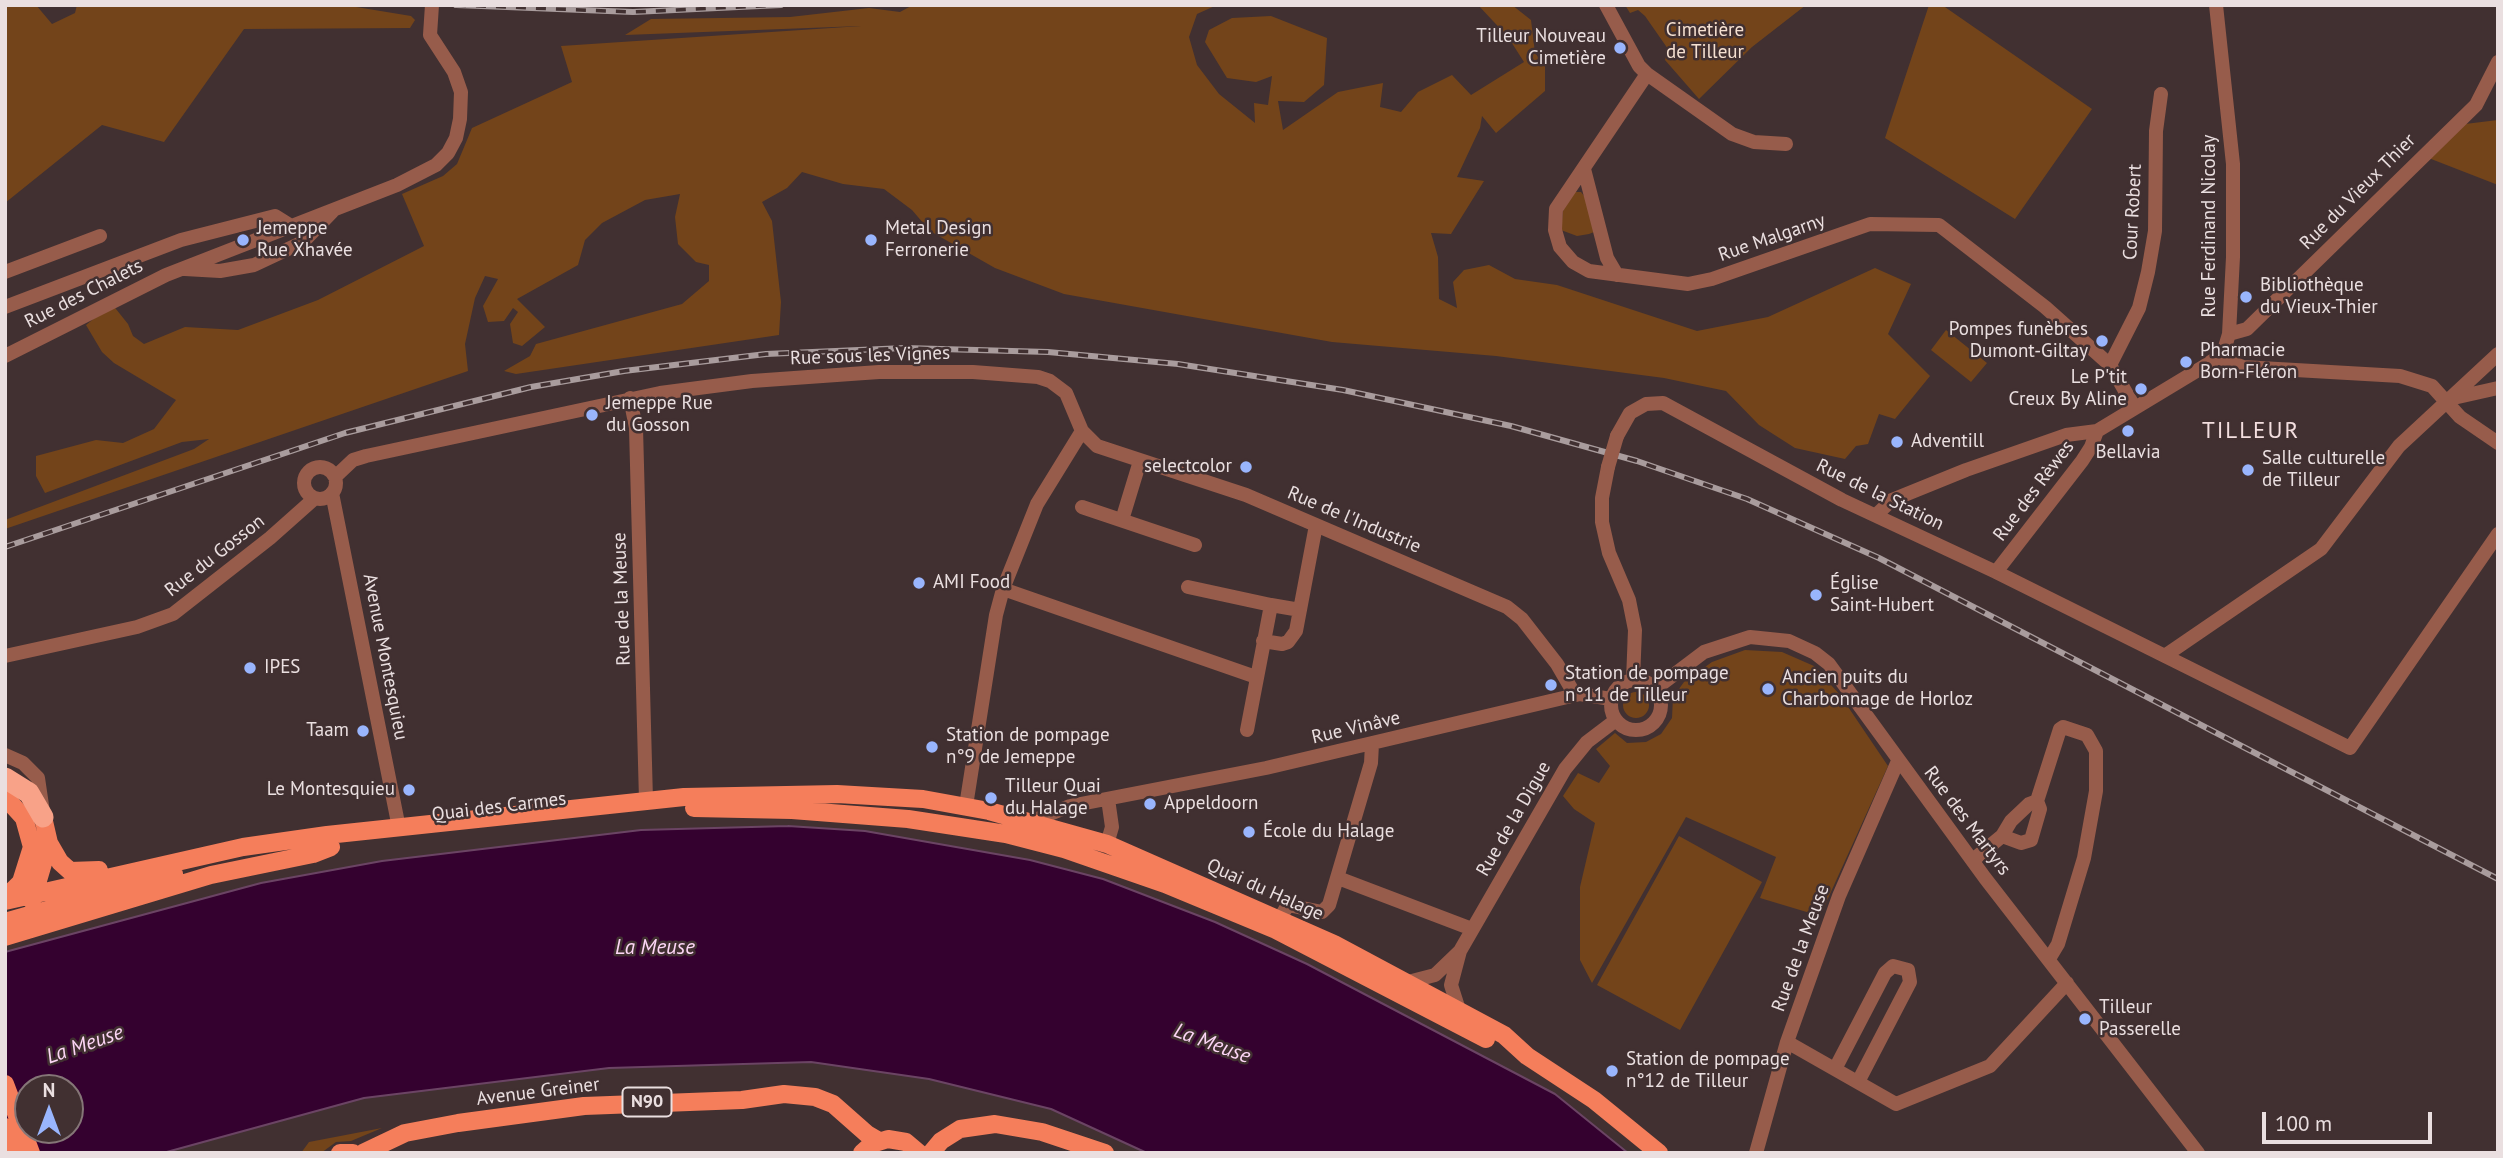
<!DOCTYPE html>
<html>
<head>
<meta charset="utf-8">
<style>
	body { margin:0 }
	#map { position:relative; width:2503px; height:1158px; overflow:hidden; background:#413031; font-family:"PT Sans",sans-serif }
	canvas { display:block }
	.frame { position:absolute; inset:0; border:7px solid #eadfe0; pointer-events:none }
	.north { position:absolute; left:14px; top:1074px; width:70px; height:70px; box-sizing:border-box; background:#413031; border:2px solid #857677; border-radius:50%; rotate:0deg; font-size:19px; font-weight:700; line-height:28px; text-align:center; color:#eadfe0 }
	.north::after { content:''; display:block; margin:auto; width:24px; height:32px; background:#99b5fd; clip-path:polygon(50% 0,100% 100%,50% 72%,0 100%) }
	.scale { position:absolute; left:2262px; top:1112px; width:170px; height:32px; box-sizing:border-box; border:4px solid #eadfe0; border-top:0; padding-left:9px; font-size:21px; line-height:24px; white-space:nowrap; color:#eadfe0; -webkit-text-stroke:5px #413031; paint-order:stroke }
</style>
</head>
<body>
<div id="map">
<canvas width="2503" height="1158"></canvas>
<div class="frame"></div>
<div class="north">N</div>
<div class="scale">100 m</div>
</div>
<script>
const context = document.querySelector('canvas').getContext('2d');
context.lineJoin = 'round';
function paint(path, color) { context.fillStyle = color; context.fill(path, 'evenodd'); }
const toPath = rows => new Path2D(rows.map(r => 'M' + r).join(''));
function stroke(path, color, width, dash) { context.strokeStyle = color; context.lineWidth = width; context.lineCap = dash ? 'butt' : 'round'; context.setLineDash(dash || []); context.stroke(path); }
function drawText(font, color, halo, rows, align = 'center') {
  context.font = font + ' "PT Sans",sans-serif'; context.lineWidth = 5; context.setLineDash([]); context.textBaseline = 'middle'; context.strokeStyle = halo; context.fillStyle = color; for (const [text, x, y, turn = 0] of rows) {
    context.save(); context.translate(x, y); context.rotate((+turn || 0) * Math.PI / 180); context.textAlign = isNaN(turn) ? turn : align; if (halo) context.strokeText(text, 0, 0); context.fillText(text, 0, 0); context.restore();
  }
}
paint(toPath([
	[5,5,36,5,52,24,75,13,77,5,344,5,411,16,415,20,410,28,244,29,164,142,102,125,5,203],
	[913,5,1217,5,1197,14,1189,37,1197,65,1219,94,1255,123,1254,103,1268,105,1272,76,1256,82,1227,78,1205,42,1209,30,1232,18,1271,16,1327,38,1324,85,1304,102,1278,101,1283,130,1338,92,1383,83,1380,107,1401,112,1418,92,1452,75,1471,95,1524,62,1508,37,1478,5,1512,5,1531,20,1535,53,1545,66,1545,91,1496,133,1482,116,1480,128,1457,177,1484,181,1451,234,1431,233,1438,257,1439,299,1457,308,1453,282,1464,270,1489,265,1515,279,1557,285,1697,331,1768,317,1875,268,1911,284,1888,334,1930,376,1895,419,1879,414,1868,444,1856,446,1845,459,1795,448,1759,425,1726,391,1664,378,1496,356,1332,342,1064,294,995,268,930,231,912,210,884,189,843,184,802,172,787,188,762,202,772,221,781,302,779,335,516,374,504,371,530,356,536,344,682,304,709,281,709,265,696,262,678,244,675,217,680,194,645,200,602,223,585,240,578,265,517,299,545,327,522,346,513,343,510,324,518,312,513,308,504,321,488,322,483,306,498,279,485,276,475,298,465,344,468,371,5,529,5,520,194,449,209,439,182,442,45,493,36,476,36,456,96,440,123,443,154,429,176,400,114,363,102,352,86,325,112,304,128,324,133,336,144,344,185,327,238,330,318,300,424,246,402,194,443,176,457,164,472,128,572,82,561,46,861,26,625,35,651,19,790,17,869,8,900,12],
	[1625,5,1806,5,1752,47,1699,99,1665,60,1668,49,1645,16,1638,10,1630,13],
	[1929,5,1942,5,2092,109,2015,219,1885,138],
	[2498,120,2498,185,2426,157,2465,124],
	[1573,192,1581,192,1585,197,1594,232,1589,234,1577,236,1561,230,1563,211],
	[1946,330,1987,363,1971,382,1931,350],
	[1745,650,1782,652,1814,666,1840,695,1888,766,1820,916,1760,898,1776,857,1686,817,1592,983,1580,960,1580,887,1595,823,1574,809,1563,796,1578,773,1599,783,1610,766,1596,749,1615,733,1627,743,1646,742,1661,734,1672,718,1673,697,1684,682,1712,662],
	'1623 705a13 13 0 1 1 26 0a13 13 0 1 1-26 0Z',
	[1679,836,1762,882,1680,1030,1597,985],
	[382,1128,351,1141,336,1142,321,1153,301,1153,309,1142]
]), '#73441a');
const water = toPath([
	[788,826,865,831,1030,860,1103,879,1215,922,1307,964,1555,1094,1628,1153,1147,1153,1051,1109,929,1079,811,1062,609,1068,364,1098,163,1153,5,1153,5,952,261,883,382,861,641,830,788,826],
	[28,1088,70,1088,70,1130,28,1130,28,1088]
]);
paint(water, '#34012f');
stroke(water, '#6b4464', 2);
stroke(toPath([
	[1606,5,1639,66,1647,74,1732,134,1754,142,1786,144],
	[1647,74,1556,209,1555,230,1560,247,1573,262,1589,271,1688,284,1712,279,1870,224,1939,225,2045,307,2110,365,2135,408],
	[1584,169,1607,258,1617,275],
	[185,269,220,271,254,265,303,242,332,212],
	[5,272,100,236],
	[5,307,181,240,275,216,291,226],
	[2229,334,2247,329,2476,105,2498,62],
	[5,356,166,275,397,185,436,165,448,153,456,138,460,119,461,92,454,72,430,35,432,5],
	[2218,357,2243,367,2400,376,2432,386,2460,417,2498,443],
	[2110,365,2139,308,2148,272,2155,231,2156,131,2161,94],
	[630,398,636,428,646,800],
	[2449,399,2498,388],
	[1617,436,1630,413,1646,404,1663,403,1842,500,1996,572,2350,748,2498,534],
	[1608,467,1602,498,1602,522,1609,553,1629,600,1635,630,1633,680],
	'304 483a16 16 0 1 1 32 0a16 16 0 1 1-32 0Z',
	[335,477,353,460,366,456,660,393,752,381,879,372,973,372,1038,377,1050,381,1066,393,1082,431,1097,446,1246,495,1507,607,1522,619,1557,664,1575,695],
	[332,493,399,828],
	[1082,507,1195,545],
	[1876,515,1892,500,1966,470,2066,435,2097,431,2203,367,2218,357,2225,347,2229,334,2233,257,2233,164,2216,5],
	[1122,520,1140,461],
	[1996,572,2082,461,2091,447,2097,431],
	[1188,587,1271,605],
	[1003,589,1256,677],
	[1263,641,1282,644,1288,642,1296,631,1316,525],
	[2166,655,2321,549,2399,446,2498,354],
	[5,656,137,627,173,614,270,538,315,498],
	'1611 705a25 25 0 1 1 50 0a25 25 0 1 1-50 0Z',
	[1655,689,1704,652,1750,637,1789,641,1815,653,1829,664,1985,878,2198,1153],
	[1247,730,1271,605,1300,610],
	[5,755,23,763,38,778,43,812],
	[966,806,996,615,1003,589,1037,504,1082,431],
	[1032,821,1070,806,1266,768,1580,694,1611,699],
	[2002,836,2021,843,2031,840,2040,809,2037,801],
	[1107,844,1112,827,1108,799],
	[1973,860,2002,836,2011,821,2029,804,2037,801,2060,729,2063,727,2087,735,2096,751,2096,791,2084,858,2058,944,2049,959],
	[1338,878,1472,929],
	[1280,918,1288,905,1322,912,1329,905,1371,763,1372,744],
	[1408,982,1435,975,1460,951,1565,769,1587,742,1616,720],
	[1459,1010,1451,985,1460,951],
	[1787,1042,1896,1104,1990,1066,2067,983],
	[1835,1069,1885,973,1893,966,1908,970,1910,982,1858,1082],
	[1756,1153,1787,1042,1839,896,1898,761]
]), '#975c4b', 14);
stroke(toPath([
	[5,797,24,818,32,847,21,882,5,898],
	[694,808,792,810,908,819,1006,834,1064,849,1165,884,1276,930,1486,1039],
	[49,843,60,862,70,871,99,870],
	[5,901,243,847,327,835,684,797,837,794,923,799,989,811,1107,844,1334,944,1504,1035,1527,1056,1594,1100,1659,1153],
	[32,901,49,843,43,817],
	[5,922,174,874],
	[5,937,211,875,313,854,331,847],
	[5,1084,31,1153],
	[5,1127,15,1153],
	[340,1153,353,1153],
	[363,1153,405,1133,458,1123,584,1106,742,1100,784,1094,815,1097,833,1104,867,1134,879,1141],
	[862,1153,872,1144,888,1139,906,1142,919,1153],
	[931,1153,941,1141,960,1129,995,1124,1042,1132,1105,1153]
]), '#f57e5b', 18);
stroke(toPath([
	[5,778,29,793,43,817]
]), '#f8a288', 21);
const rail = toPath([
	[456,5,633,12,781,5],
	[5,547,345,433,531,387,624,371,766,354,905,348,1048,352,1178,364,1343,390,1511,426,1637,461,1747,499,1879,558,2498,879]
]);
stroke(rail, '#a99c9d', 6);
stroke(rail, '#413031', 3.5, [10]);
stroke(toPath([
	[1608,467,1617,436]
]), '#975c4b', 14);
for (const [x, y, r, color] of [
	[1620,48,7,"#99b5fd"],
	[243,240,7,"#99b5fd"],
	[871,240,7,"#99b5fd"],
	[2246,297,7,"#99b5fd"],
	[2102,341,7,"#99b5fd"],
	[2186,362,7,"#99b5fd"],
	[2141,389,7,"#99b5fd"],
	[592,415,7,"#99b5fd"],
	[2128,431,7,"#99b5fd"],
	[1897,442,7,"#99b5fd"],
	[1246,467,7,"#99b5fd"],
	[2248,470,7,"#99b5fd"],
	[919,583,7,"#99b5fd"],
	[1816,595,7,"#99b5fd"],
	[250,668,7,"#99b5fd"],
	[1551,685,7,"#99b5fd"],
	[1768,689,7,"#99b5fd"],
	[363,731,7,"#99b5fd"],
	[932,747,7,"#99b5fd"],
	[409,790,7,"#99b5fd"],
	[991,798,7,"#99b5fd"],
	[1150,804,7,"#99b5fd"],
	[1249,832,7,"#99b5fd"],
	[2085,1019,7,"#99b5fd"],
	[1612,1071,7,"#99b5fd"]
]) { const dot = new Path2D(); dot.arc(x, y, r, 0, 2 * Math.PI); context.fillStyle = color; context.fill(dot); stroke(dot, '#413031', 2.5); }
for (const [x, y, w] of [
	[647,1102,49]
]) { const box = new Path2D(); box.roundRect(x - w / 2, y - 14.5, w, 29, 5); context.fillStyle = '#413031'; context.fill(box); stroke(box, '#eadfe0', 2); }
drawText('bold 18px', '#eadfe0', null, [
	["N90",647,1102]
]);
drawText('19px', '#f5e0d1', '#413031', [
	["Cimetière",1705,31],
	["de Tilleur",1705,53]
]);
drawText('19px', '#eadfe0', '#413031', [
	["Tilleur Nouveau",1606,37,"right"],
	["Cimetière",1606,59,"right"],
	["Jemeppe",257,229],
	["Rue Xhavée",257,251],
	["Metal Design",885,229],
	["Ferronerie",885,251],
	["Bibliothèque",2260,286],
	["du Vieux-Thier",2260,308],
	["Pompes funèbres",2088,330,"right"],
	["Dumont-Giltay",2088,352,"right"],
	["Pharmacie",2200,351],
	["Born-Fléron",2200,373],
	["Le P'tit",2127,378,"right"],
	["Creux By Aline",2127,400,"right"],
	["Jemeppe Rue",606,404],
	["du Gosson",606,426],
	["Adventill",1911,442],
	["Bellavia",2128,453,"center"],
	["Salle culturelle",2262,459],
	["de Tilleur",2262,481],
	["selectcolor",1232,467,"right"],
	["AMI Food",933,583],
	["Église",1830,584],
	["Saint-Hubert",1830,606],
	["IPES",264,668],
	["Station de pompage",1565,674],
	["n°11 de Tilleur",1565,696],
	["Ancien puits du",1782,678],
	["Charbonnage de Horloz",1782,700],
	["Taam",349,731,"right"],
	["Station de pompage",946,736],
	["n°9 de Jemeppe",946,758],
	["Tilleur Quai",1005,787],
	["du Halage",1005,809],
	["Le Montesquieu",395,790,"right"],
	["Appeldoorn",1164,804],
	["École du Halage",1263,832],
	["Tilleur",2099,1008],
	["Passerelle",2099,1030],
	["Station de pompage",1626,1060],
	["n°12 de Tilleur",1626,1082]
], 'left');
drawText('19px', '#eadfe0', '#413031', [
	["Rue du Vieux Thier",2358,192,-45],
	["Cour Robert",2133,212,-87],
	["Rue Ferdinand Nicolay",2210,226,-90],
	["Rue Malgarny",1772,238,-19],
	["Rue des Chalets",84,294,-27],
	["Rue sous les Vignes",870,356,-2],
	["Rue des Rèwes",2034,491,-53],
	["Rue de la Station",1880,495,26],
	["Rue de l'Industrie",1354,520,23],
	["Rue du Gosson",215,556,-38],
	["Rue de la Meuse",622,599,-92],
	["Avenue Montesquieu",385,657,79],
	["Rue Vinâve",1356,728,-13],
	["Quai des Carmes",499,807,-7],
	["Rue de la Digue",1514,819,-60],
	["Rue des Martyrs",1967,821,53],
	["Quai du Halage",1265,890,24],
	["Rue de la Meuse",1801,948,-70],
	["Avenue Greiner",538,1092,-7]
]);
drawText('italic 21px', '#fdd6f6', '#413031', [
	["La Meuse",655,948],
	["La Meuse",1212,1044,20],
	["La Meuse",85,1045,-19]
]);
context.letterSpacing = '2px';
drawText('23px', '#f3dedf', '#413031', [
	["TILLEUR",2251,431]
]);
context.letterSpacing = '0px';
</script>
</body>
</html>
